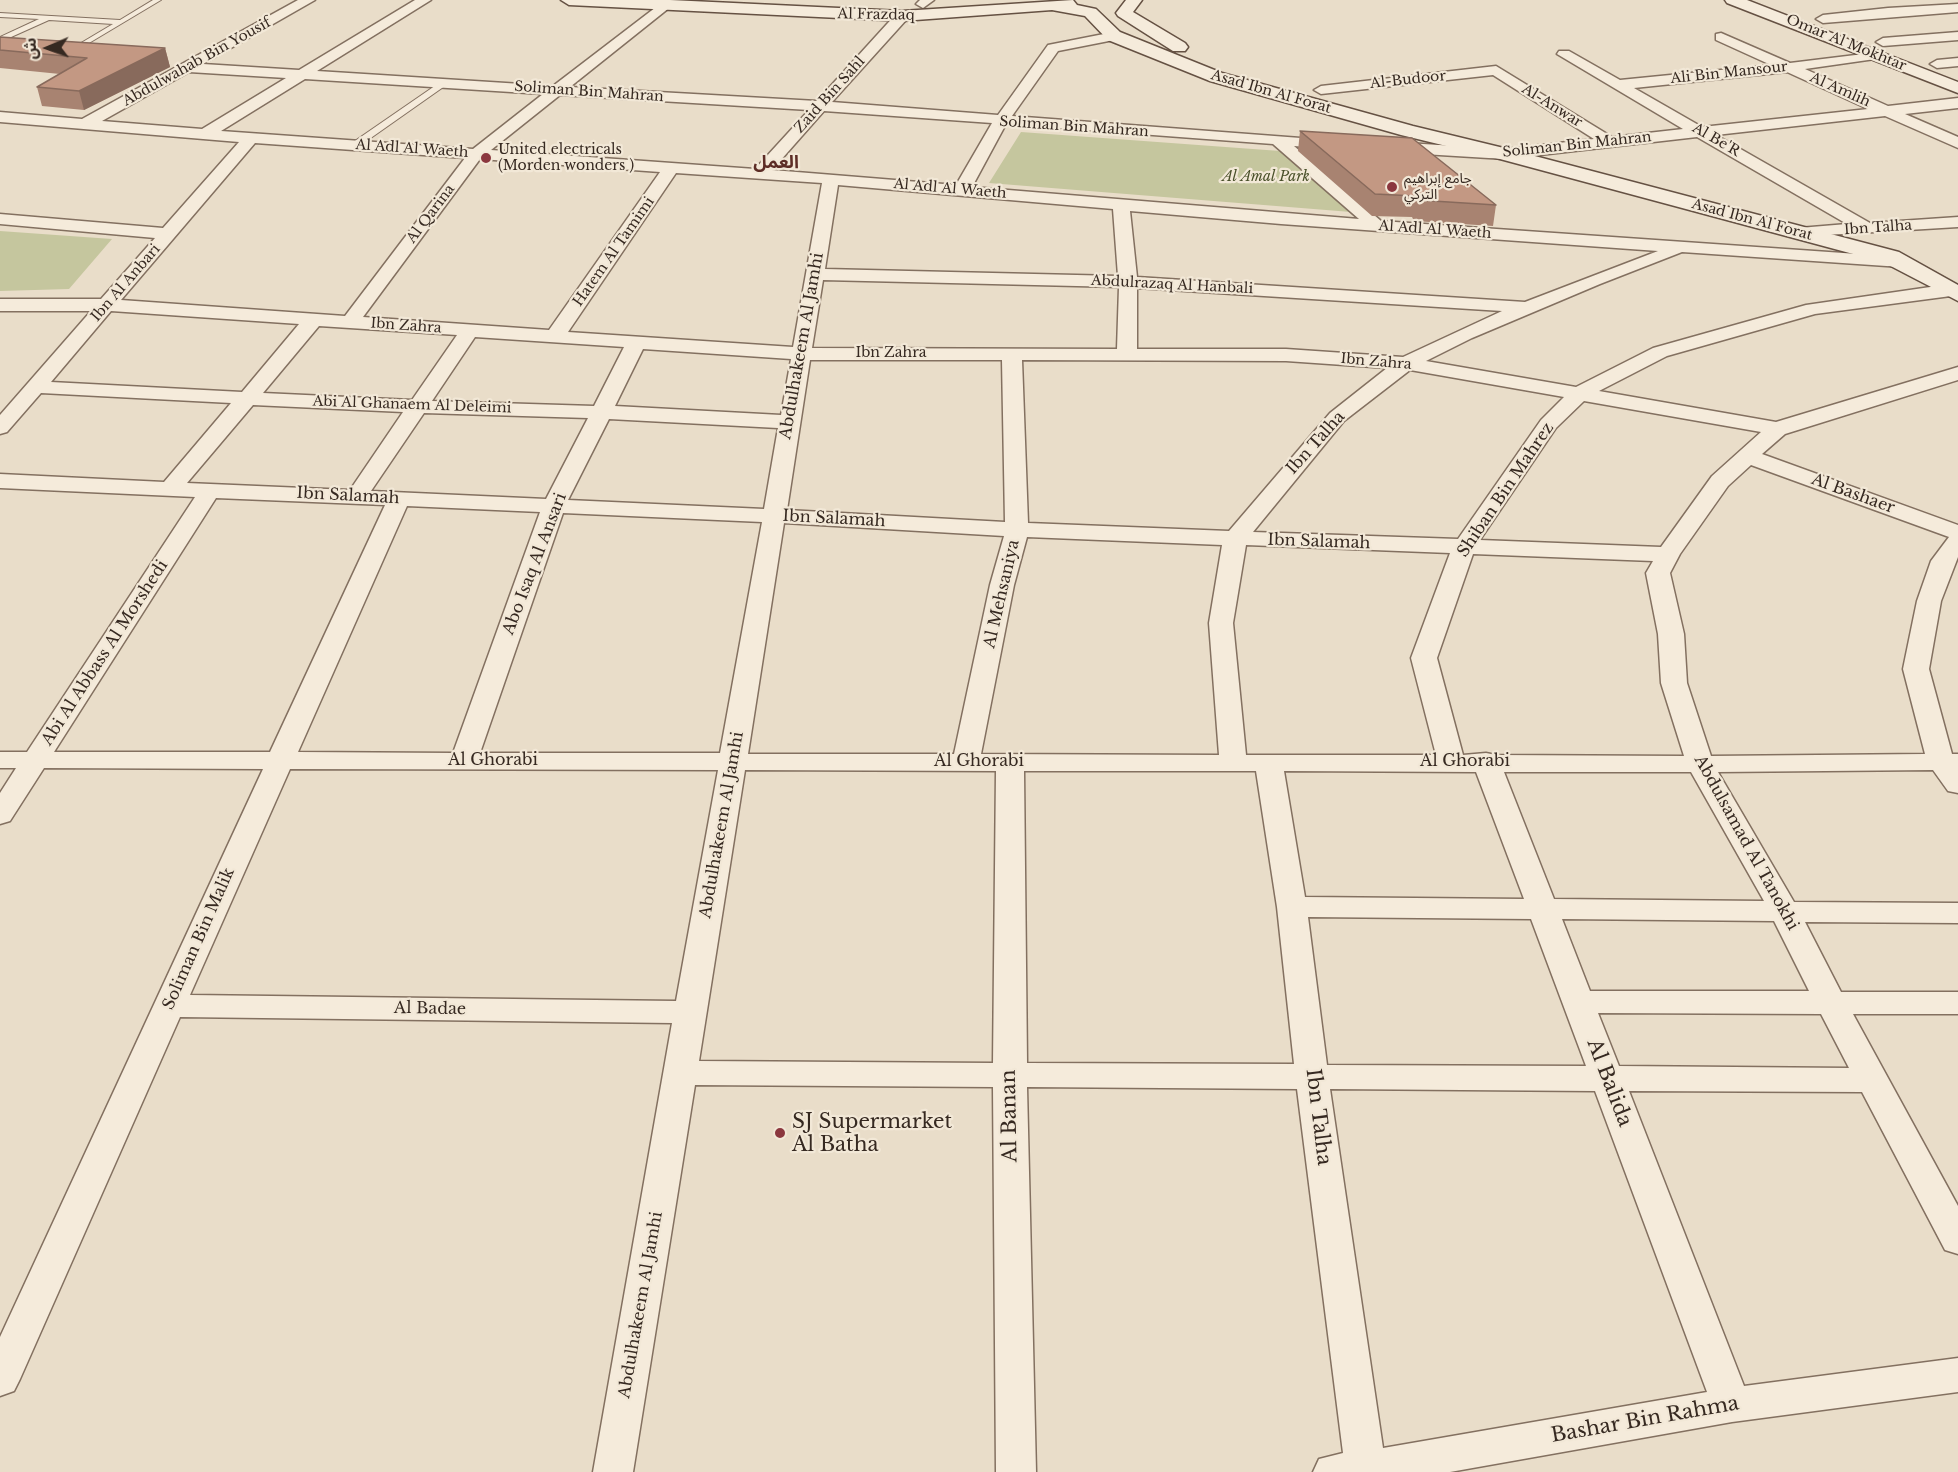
<!DOCTYPE html>
<html>
<head>
<meta charset="utf-8">
<style>
	body { margin:0 }
	#map { position:relative; width:1958px; height:1472px; overflow:hidden; background:#e9ddc9; font-family:"Libre Baskerville","Noto Sans Arabic",serif }
	canvas { display:block }
	.north { position:absolute; left:18px; top:18px; width:60px; height:60px; -webkit-text-stroke:4px #f2e8d7; paint-order:stroke; rotate:268deg; font-size:16px; font-weight:700; line-height:24px; text-align:center; color:#362921 }
	.north::after { content:''; display:block; margin:auto; width:21px; height:27px; background:#362921; clip-path:polygon(50% 0,100% 100%,50% 72%,0 100%) }
</style>
</head>
<body>
<div id="map">
<canvas width="1958" height="1472"></canvas>
<div class="north">ش</div>
</div>
<script>
const context = document.querySelector('canvas').getContext('2d');
context.lineJoin = 'round';
function paint(path, color) { context.fillStyle = color; context.fill(path, 'evenodd'); }
const toPath = rows => new Path2D(rows.map(r => 'M' + r).join(''));
function stroke(path, color, width, dash) { context.strokeStyle = color; context.lineWidth = width; context.lineCap = dash ? 'butt' : 'round'; context.setLineDash(dash || []); context.stroke(path); }
function drawText(font, color, halo, rows, align = 'center') {
  context.font = font + ' "Libre Baskerville","Noto Sans Arabic",serif'; context.lineWidth = 4.5; context.setLineDash([]); context.textBaseline = 'middle'; context.strokeStyle = halo; context.fillStyle = color; for (const [text, x, y, turn = 0] of rows) {
    context.save(); context.translate(x, y); context.rotate((+turn || 0) * Math.PI / 180); context.textAlign = isNaN(turn) ? turn : align; if (halo) context.strokeText(text, 0, 0); context.fillText(text, 0, 0); context.restore();
  }
}
paint(toPath([
	[1021,132,1280,151,1351,212,989,183],
	[0,231,112,239,69,289,0,291]
]), '#c5c69e');
const lane = toPath([
	[153,0,161,0,79,49,64,47,68,45,76,46,113,24,49,20,0,42,0,37,39,19,0,17,0,13,120,20,153,0],
	[442,81,449,83,358,147,352,147,352,143,442,81]
]);
const street = toPath([
	[298,0,315,0,203,64,299,70,415,0,431,0,317,71,553,86,664,1,671,5,669,8,570,87,817,101,897,13,902,12,909,16,907,19,832,102,998,115,1048,45,1114,32,1121,36,1119,39,1058,51,1012,116,1340,141,1342,144,1340,147,1334,149,1294,146,1381,221,1901,257,1910,262,1901,267,1682,252,1600,284,1472,338,1426,361,1576,387,1653,348,1806,305,1951,284,1958,286,1958,293,1951,296,1815,314,1667,356,1599,391,1776,422,1958,367,1958,380,1785,434,1762,454,1958,525,1958,557,1941,601,1929,669,1952,754,1958,754,1958,793,1948,791,1933,770,1718,772,1794,902,1958,903,1958,923,1805,922,1841,992,1958,992,1958,1014,1853,1014,1958,1206,1958,1254,1945,1250,1862,1092,1629,1091,1744,1386,1958,1358,1958,1392,1732,1422,1450,1472,1313,1472,1319,1459,1343,1453,1297,1089,1027,1087,1036,1472,996,1472,993,1087,695,1085,633,1472,593,1472,672,1023,180,1017,20,1379,14,1391,0,1396,0,1337,263,769,44,768,10,821,0,824,0,793,16,768,0,768,0,752,27,752,195,497,0,488,0,474,164,482,231,403,41,393,7,432,0,434,0,415,91,311,0,311,0,299,101,299,155,238,0,224,0,214,163,228,239,142,0,122,0,112,82,119,298,0],
	[189,72,286,78,202,129,102,121,189,72],
	[305,79,543,94,473,149,221,131,305,79],
	[560,95,809,110,755,169,491,150,560,95],
	[824,111,992,123,956,185,772,170,824,111],
	[1006,124,1273,144,1359,219,972,187,1006,124],
	[255,143,465,158,345,316,121,300,255,143],
	[480,159,660,172,549,330,363,317,480,159],
	[676,173,822,183,793,347,568,332,676,173],
	[838,185,1113,209,1118,276,825,269,838,185],
	[1130,211,1281,224,1658,251,1525,302,1137,277,1130,211],
	[823,280,1119,287,1117,349,812,348,823,280],
	[1137,288,1502,311,1403,357,1286,349,1137,349,1137,288],
	[111,311,299,324,242,392,51,382,111,311],
	[319,326,457,335,412,400,263,393,319,326],
	[475,337,624,347,594,406,432,401,475,337],
	[643,349,791,359,781,415,615,406,643,349],
	[810,360,1002,360,1005,522,787,510,810,360],
	[1022,360,1286,361,1387,368,1330,413,1229,531,1028,523,1022,360],
	[1410,370,1564,397,1541,420,1458,539,1253,532,1344,421,1410,370],
	[1584,401,1761,432,1712,476,1661,547,1480,540,1556,428,1584,401],
	[253,405,403,412,350,490,187,483,253,405],
	[424,413,588,418,546,499,371,491,424,413],
	[609,419,778,428,764,509,568,500,609,419],
	[1751,465,1949,537,1931,561,1917,601,1903,669,1925,754,1711,756,1687,683,1684,634,1670,573,1680,554,1728,486,1751,465],
	[216,498,385,505,270,752,54,752,216,498],
	[407,506,540,512,453,753,298,752,407,506],
	[563,513,762,522,720,753,480,753,563,513],
	[784,523,1004,536,990,585,954,754,748,754,784,523],
	[1027,537,1222,545,1209,623,1219,755,981,754,1014,585,1027,537],
	[1246,545,1450,553,1411,658,1436,755,1246,755,1233,623,1246,545],
	[1473,554,1653,561,1646,573,1658,634,1661,683,1684,756,1496,755,1486,753,1463,755,1437,658,1473,554],
	[290,769,718,770,676,1001,190,995,290,769],
	[745,770,996,771,993,1063,699,1061,745,770],
	[1024,771,1256,771,1277,907,1294,1064,1027,1063,1024,771],
	[1284,771,1476,772,1524,899,1305,897,1284,771],
	[1504,772,1691,772,1764,901,1554,899,1504,772],
	[1308,917,1531,919,1586,1066,1327,1065,1308,917],
	[1562,919,1774,921,1809,991,1590,991,1562,919],
	[1598,1013,1821,1014,1849,1068,1619,1066,1598,1013],
	[1330,1089,1595,1091,1707,1392,1383,1448,1330,1089],
	[920,0,934,0,923,8,916,4,920,0],
	[1958,4,1958,12,1823,23,1816,19,1823,15,1888,8,1958,4],
	[1958,32,1958,40,1883,46,1876,42,1883,38,1958,32],
	[1721,33,1790,63,1880,52,1882,55,1875,59,1805,69,1888,106,1958,98,1958,108,1905,114,1958,137,1958,148,1885,116,1716,135,1870,223,1958,217,1958,227,1793,237,1790,233,1793,229,1799,228,1847,224,1697,137,1505,159,1390,152,1382,147,1390,142,1505,149,1594,139,1493,75,1321,94,1314,90,1321,86,1496,66,1612,137,1683,129,1557,54,1559,51,1569,51,1620,80,1771,65,1716,40,1716,34,1721,33],
	[1787,72,1868,109,1702,127,1634,88,1787,72],
	[1958,58,1958,66,1937,68,1930,64,1937,60,1958,58]
]);
const secondary = toPath([
	[561,0,670,0,902,11,1073,0,1077,5,1096,9,1120,32,1222,73,1413,126,1512,150,1899,252,1958,285,1958,301,1883,262,1500,159,1401,135,1210,81,1108,40,1085,16,1052,10,902,21,569,5,561,0],
	[1126,0,1142,0,1133,12,1185,43,1188,47,1185,51,1173,51,1118,16,1116,13,1126,0],
	[1725,0,1747,0,1958,82,1958,93,1727,3,1725,0]
]);
stroke(lane, '#837060', 2);
stroke(street, '#837060', 3);
stroke(secondary, '#655143', 3);
paint(lane, '#f5ebdb');
paint(street, '#f5ebdb');
paint(secondary, '#f5ebdb');
paint(toPath([
	[0,37,165,48,170,67,84,110,42,106,37,87,60,74,0,68],
	[1300,131,1496,205,1493,226,1414,221,1412,217,1372,216,1298,151]
]), '#a88371');
paint(toPath([
	[165,48,170,67,84,110,79,91]
]), '#886a5c');
const building = toPath([
	[0,37,165,48,79,91,37,87,87,58,0,50,0,37],
	[1300,131,1412,138,1496,205,1417,200,1415,196,1375,194,1300,131]
]);
paint(building, '#c39883');
stroke(building, '#886a5c', 1.5);
for (const [x, y, r, color] of [
	[486,158,6,"#8b373e"],
	[1392,187,6,"#8b373e"],
	[780,1133,6,"#8b373e"]
]) { const dot = new Path2D(); dot.arc(x, y, r, 0, 2 * Math.PI); context.fillStyle = color; context.fill(dot); stroke(dot, '#f2e8d7', 2); }
drawText('14px', '#362921', '#f2e8d7', [
	["Al Frazdaq",876,15,1],
	["Omar Al Mokhtar",1846,43,22],
	["Abdulwahab Bin Yousif",197,62,-29],
	["Ali Bin Mansour",1729,73,-6],
	["Al-Budoor",1408,80,-6],
	["Al Amlih",1840,90,24],
	["Soliman Bin Mahran",589,92,4],
	["Asad Ibn Al Forat",1271,92,16],
	["Zaid Bin Sahl",830,95,-48],
	["Al-Anwar",1552,106,32],
	["Soliman Bin Mahran",1074,127,4],
	["Al Be'R",1716,140,30],
	["Soliman Bin Mahran",1577,145,-6],
	["Al Adl Al Waeth",412,149,4],
	["Al Adl Al Waeth",950,189,5],
	["Al Qarina",431,214,-53],
	["Asad Ibn Al Forat",1752,220,15],
	["Ibn Talha",1878,228,-4],
	["Al Adl Al Waeth",1435,230,4],
	["Hatem Al Tamimi",614,252,-55],
	["Ibn Al Anbari",126,283,-49],
	["Abdulrazaq Al Hanbali",1172,285,3],
	["Ibn Zahra",406,326,4],
	["Ibn Zahra",891,353],
	["Ibn Zahra",1376,362,5],
	["Abi Al Ghanaem Al Deleimi",412,405,2]
]);
drawText('14px', '#362921', '#f2e8d7', [
	["United electricals",498,150],
	["(Morden wonders )",498,166],
	["جامع إبراهيم",1404,179],
	["التركي",1404,195]
], 'left');
drawText('italic 14px', '#49502a', '#f2e8d7', [
	["Al Amal Park",1266,177]
]);
drawText('16px', '#362921', '#f2e8d7', [
	["Abdulhakeem Al Jamhi",802,346,-80],
	["Ibn Talha",1316,443,-48],
	["Shiban Bin Mahrez",1506,490,-56],
	["Al Bashaer",1853,494,20],
	["Ibn Salamah",348,496,3],
	["Ibn Salamah",834,519,3],
	["Ibn Salamah",1319,542,2],
	["Abo Isaq Al Ansari",535,564,-69],
	["Al Mehsaniya",1002,594,-77],
	["Abi Al Abbass Al Morshedi",105,653,-57],
	["Al Ghorabi",493,760],
	["Al Ghorabi",979,761],
	["Al Ghorabi",1465,761],
	["Abdulhakeem Al Jamhi",722,825,-80],
	["Abdulsamad Al Tanokhi",1746,843,61],
	["Soliman Bin Malik",199,939,-66],
	["Al Badae",430,1009,1],
	["Abdulhakeem Al Jamhi",641,1305,-80]
]);
drawText('bold 18px', '#5d2d26', '#f2e8d7', [
	["العمل",776,163]
]);
drawText('20px', '#362921', '#f2e8d7', [
	["Al Balida",1609,1083,69],
	["Al Banan",1010,1116,-91],
	["Ibn Talha",1318,1117,83],
	["Bashar Bin Rahma",1645,1420,-10]
]);
drawText('20px', '#362921', '#f2e8d7', [
	["SJ Supermarket",792,1122],
	["Al Batha",792,1145]
], 'left');
</script>
</body>
</html>
